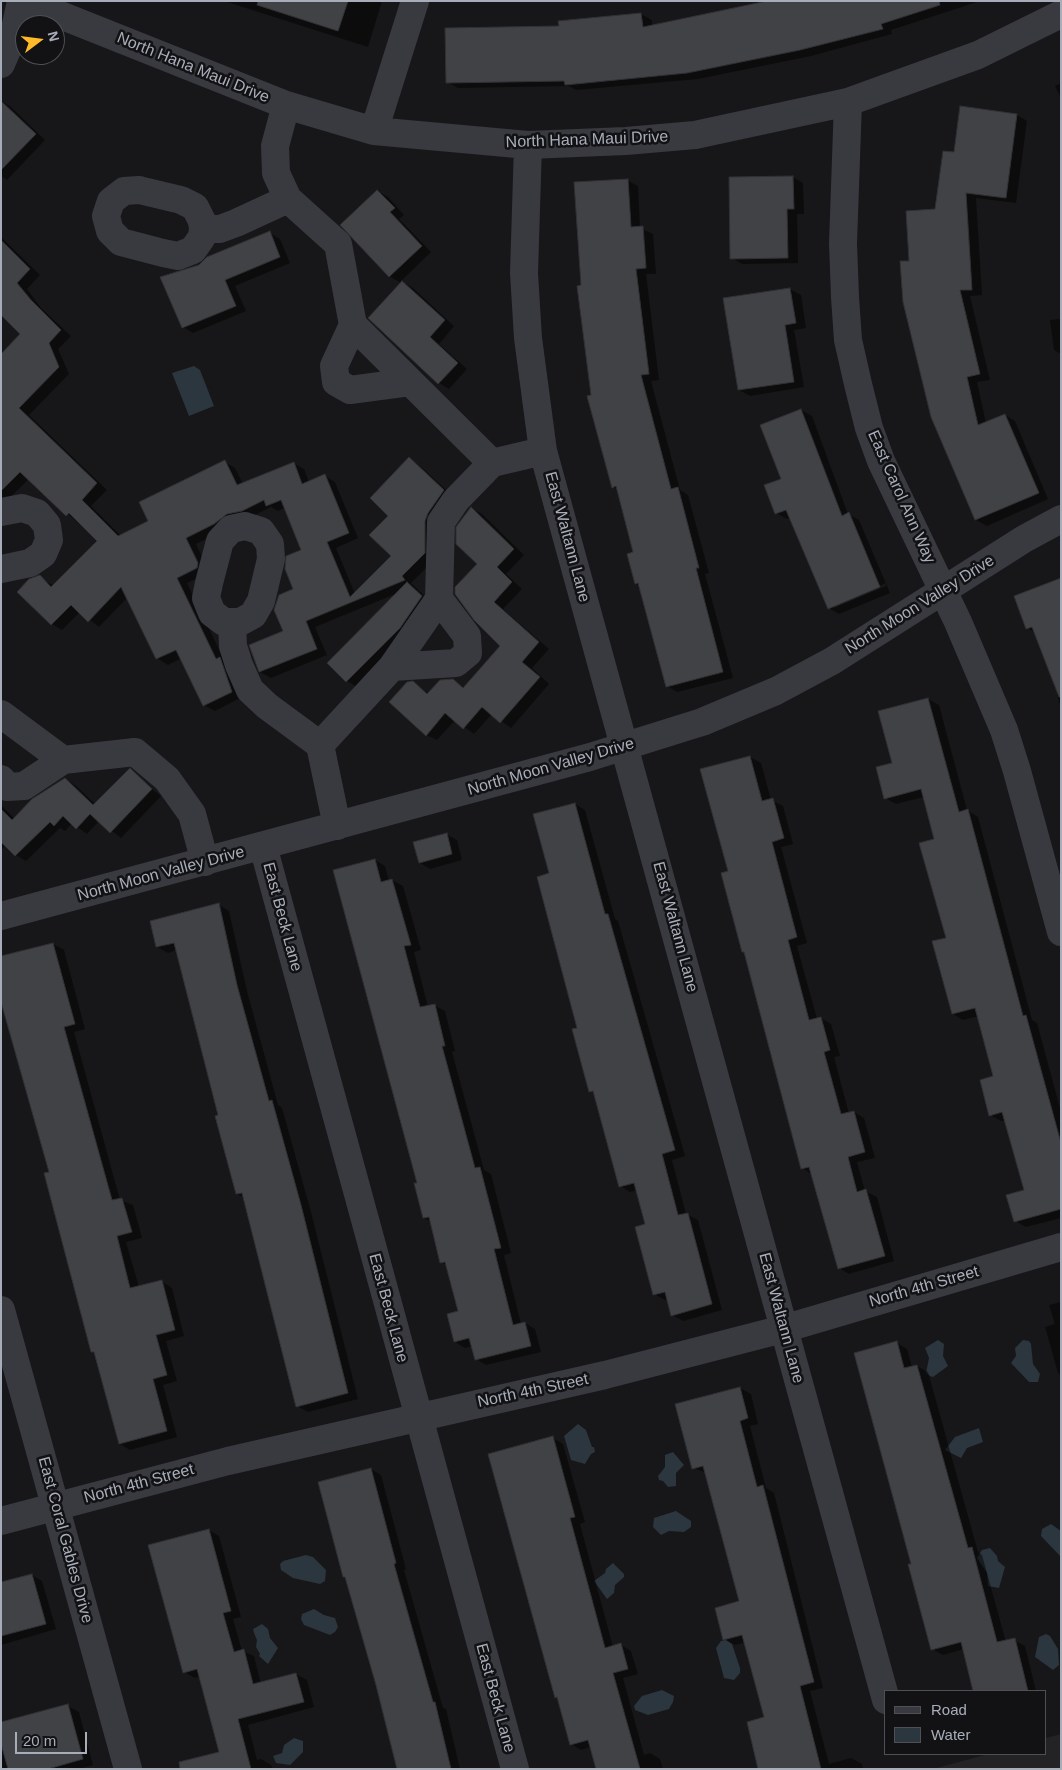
<!DOCTYPE html>
<html>
<head>
<meta charset="utf-8">
<style>
	body { margin:0 }
	#map { position:relative; width:1062px; height:1770px; overflow:hidden; background:#171719; font-family:Helvetica,sans-serif }
	canvas { display:block }
	.frame { position:absolute; inset:0; border:2px solid #a8adba; pointer-events:none }
	.legend { position:absolute; left:884px; top:1690px; width:162px; height:65px; box-sizing:border-box; background:#121214; border:1px solid #4e5056; margin:0; padding:6px 9px; list-style:none; font-size:15px; color:#a8adba }
	.legend li { display:flex; align-items:center; gap:10px; height:25px }
	.legend b { width:25px; border:1px solid #4e5056 }
	.north { position:absolute; left:15px; top:15px; width:50px; height:50px; box-sizing:border-box; background:#121214; border:1px solid #4e5056; border-radius:50%; rotate:75deg; font-size:14px; font-weight:700; line-height:20px; text-align:center; color:#a8adba }
	.north::after { content:''; display:block; margin:auto; width:18px; height:22px; background:#ffb929; clip-path:polygon(50% 0,100% 100%,50% 72%,0 100%) }
	.scale { position:absolute; left:15px; top:1732px; width:72px; height:22px; box-sizing:border-box; border:2px solid #a8adba; border-top:0; padding-left:6px; font-size:15px; line-height:18px; white-space:nowrap; color:#a8adba; -webkit-text-stroke:4px #121214; paint-order:stroke }
</style>
</head>
<body>
<div id="map">
<canvas width="1062" height="1770"></canvas>
<div class="frame"></div>
<ul class="legend">
<li><b style="height:6px;background:#393a40"></b>Road</li>
<li><b style="height:14px;background:#2c363e"></b>Water</li>
</ul>
<div class="north">N</div>
<div class="scale">20 m</div>
</div>
<script>
const context = document.querySelector('canvas').getContext('2d');
context.lineJoin = 'round';
function paint(path, color) { context.fillStyle = color; context.fill(path, 'evenodd'); }
const toPath = rows => new Path2D(rows.map(r => 'M' + r).join(''));
function stroke(path, color, width, dash) { context.strokeStyle = color; context.lineWidth = width; context.lineCap = dash ? 'butt' : 'round'; context.setLineDash(dash || []); context.stroke(path); }
function drawText(font, color, halo, rows, align = 'center') {
  context.font = font + ' Helvetica,sans-serif'; context.lineWidth = 5; context.setLineDash([]); context.textBaseline = 'middle'; context.strokeStyle = halo; context.fillStyle = color; for (const [text, x, y, turn = 0] of rows) {
    context.save(); context.translate(x, y); context.rotate((+turn || 0) * Math.PI / 180); context.textAlign = isNaN(turn) ? turn : align; if (halo) context.strokeText(text, 0, 0); context.fillText(text, 0, 0); context.restore();
  }
}
paint(toPath([
	[1061,1734,1061,1769,933,1769,988,1754,1046,1754,1046,1738]
]), '#232326');
paint(toPath([
	[194,366,200,370,214,406,189,416,172,373],
	[938,1340,944,1344,943,1356,948,1366,933,1377,930,1376,926,1373,929,1358,925,1348],
	[1023,1340,1029,1341,1031,1344,1033,1364,1040,1374,1038,1382,1029,1382,1011,1363,1016,1356,1015,1348],
	[578,1424,586,1430,592,1447,594,1447,595,1452,591,1454,585,1464,571,1460,564,1436],
	[979,1428,983,1442,967,1448,961,1458,945,1450,955,1437],
	[673,1452,684,1465,676,1473,676,1486,668,1487,663,1481,659,1480,658,1476,665,1467,665,1455],
	[676,1511,691,1521,691,1527,684,1532,669,1531,661,1535,653,1527,654,1518],
	[1051,1524,1061,1531,1061,1557,1041,1536,1042,1529],
	[990,1548,997,1556,998,1561,1005,1567,999,1588,988,1586,987,1573,977,1558,982,1550],
	[306,1555,313,1557,326,1570,325,1581,320,1584,293,1578,281,1570,280,1564,283,1561],
	[613,1563,624,1574,624,1577,615,1585,614,1593,607,1599,594,1581,605,1573,606,1569],
	[314,1609,324,1615,335,1618,338,1627,335,1632,330,1635,304,1625,301,1619,302,1614],
	[262,1624,268,1629,270,1638,278,1648,268,1664,259,1656,260,1654,256,1647,257,1640,254,1633,253,1629],
	[1046,1634,1050,1636,1058,1649,1059,1665,1053,1670,1035,1657,1039,1637],
	[726,1640,732,1644,740,1668,740,1673,734,1680,724,1678,716,1648,721,1641],
	[662,1690,674,1696,673,1702,669,1709,648,1715,635,1710,634,1706,642,1696],
	[294,1738,303,1741,303,1752,290,1765,276,1763,273,1756,282,1753,284,1745]
]), '#2c363e');
paint(toPath([
	[224,1,382,1,368,47],
	[774,1,980,1,891,30,892,34,811,56,698,79,576,90,569,86,458,88,447,82,560,27,560,22,641,14,652,20,652,26],
	[1061,83,1061,98,1055,86],
	[1,101,10,106,45,140,7,180,1,176],
	[961,108,1017,115,1027,121,1016,203,976,198,982,295,970,296,990,380,977,382,986,423,1005,415,1015,421,1048,499,987,526,976,520,932,417,911,262,937,210,955,154],
	[793,177,803,183,804,214,797,214,798,263,742,264,732,258],
	[627,180,638,186,640,228,653,234,656,274,646,274,659,380,651,381,680,490,688,495,709,573,705,574,733,678,677,692,667,686,640,586,636,584,635,553,618,490,613,487,592,396,582,286],
	[377,191,388,197,404,215,399,219,431,252,401,281,413,288,454,326,439,344,467,369,449,389,439,383,370,318,401,283,389,276],
	[270,233,280,239,290,263,235,286,246,311,193,333,183,327,199,266],
	[1,237,40,275,27,289,41,308,71,336,58,349,69,374,29,415,107,490,91,506,121,536,150,521,225,462,235,468,243,484,293,463,304,469,309,482,325,476,335,482,358,538,336,548,355,594,393,556,389,516,409,459,419,465,454,497,435,559,411,583,432,603,357,687,347,681,329,663,398,593,315,627,327,655,271,678,260,672,251,646,284,631,303,550,285,508,278,511,271,507,196,544,208,570,207,574,187,583,242,697,215,711,204,705,182,658,168,665,157,658,128,597,99,627,80,612,62,630,52,624,18,592,39,577,54,586,98,541,29,479,1,506,1,356,22,334,1,305],
	[790,289,801,295,806,328,794,330,804,387,750,396,739,390,724,299],
	[1061,319,1061,354,1054,350,1050,320],
	[801,410,812,416,848,514,859,520,890,593,839,614,829,608,791,518,787,519,776,513,782,480],
	[886,583,886,586,834,608,834,605],
	[471,508,482,514,524,555,506,574,522,589,503,609,549,649,532,668,549,684,511,728,492,714,474,734,455,720,437,740,426,735,413,683,429,694,452,680,465,688,501,646,479,564],
	[1061,579,1061,709,1051,671,1036,633,1027,628],
	[928,699,939,705,967,810,978,817,1032,1020,1037,1023,1061,1112,1061,1218,1026,1227,1015,1221,1026,1191,1006,1120,1001,1121,990,1115,995,1077,979,1016,963,1020,953,1014,948,938,936,840,924,797,896,804,885,798,894,764],
	[750,757,761,763,771,800,783,806,793,844,781,847,807,943,797,946,817,1019,821,1018,831,1024,840,1056,834,1057,849,1114,854,1112,864,1118,875,1158,857,1162,865,1191,877,1197,894,1261,849,1274,839,1268,813,1175,802,1168,746,953,743,952,729,872],
	[128,770,161,796,121,838,99,821,87,834,72,823,65,831,60,828,26,861,16,855,6,845,1,850,1,805,15,819,65,779,75,785,95,804],
	[575,804,585,810,615,919,618,921,685,1156,672,1160,686,1214,698,1220,722,1310,683,1321,672,1315,668,1299,665,1300,654,1294,647,1225,637,1190,630,1192,620,1186,595,1093,590,1091,550,874],
	[446,834,457,840,462,860,430,869,420,863],
	[375,860,385,866,389,881,392,880,403,886,421,950,414,952,428,1007,434,1005,445,1011,455,1051,452,1052,484,1170,491,1174,511,1253,504,1255,521,1324,525,1323,535,1329,541,1352,486,1365,476,1359,472,1346,465,1348,455,1342,460,1312,448,1266,441,1262,431,1222,424,1218,418,1183],
	[219,905,229,911,247,991,278,1105,282,1108,311,1212,358,1399,308,1412,297,1406,245,1198,237,1194,177,950,168,953,157,947],
	[53,944,64,950,85,1029,74,1032,120,1200,133,1205,142,1238,126,1242,139,1287,161,1281,172,1288,184,1336,166,1341,177,1381,163,1385,177,1437,130,1450,120,1444,96,1354,92,1352,51,1173],
	[1061,1302,1061,1375,1058,1373,1045,1327,1055,1324,1049,1305],
	[897,1343,907,1349,912,1367,917,1366,928,1372,978,1552,982,1555,1006,1642,1014,1640,1025,1646,1036,1691,974,1691,964,1649,943,1655,932,1649,912,1564],
	[740,1388,751,1394,758,1424,750,1426,766,1488,774,1493,823,1688,810,1691,829,1764,851,1758,862,1764,863,1769,760,1769,766,1718,746,1642,735,1645,724,1639,741,1602,707,1473,693,1468],
	[553,1438,563,1444,585,1522,580,1524,613,1647,621,1645,631,1651,638,1674,623,1678,644,1755,650,1753,660,1759,663,1769,597,1769,591,1747,581,1750,571,1744,559,1699,556,1697],
	[371,1469,381,1475,406,1569,404,1570,443,1708,446,1709,460,1769,398,1769,378,1684,347,1578,344,1576],
	[209,1530,219,1536,241,1617,233,1619,242,1651,254,1656,261,1684,296,1674,307,1680,314,1707,248,1725,257,1760,261,1759,271,1765,273,1769,211,1769,220,1753,200,1676,195,1678,184,1672],
	[32,1575,42,1581,56,1629,1,1645,1,1583],
	[68,1706,79,1712,93,1765,79,1769,1,1769,1,1724]
]), '#0007');
const building = toPath([
	[258,1,348,1,338,31,257,5,258,1],
	[767,1,939,1,940,5,881,24,883,29,800,50,687,73,565,85,564,81,446,83,445,28,559,26,558,21,641,13,643,27,767,1],
	[1,101,36,134,1,170,1,101],
	[960,106,1017,114,1006,198,966,193,972,290,960,290,980,374,967,377,978,425,1005,414,1039,493,975,520,931,417,903,302,900,261,909,261,906,211,935,209,943,151,954,152,960,106],
	[793,176,794,209,787,209,788,258,730,259,729,177,793,176],
	[628,179,631,227,643,226,646,268,636,269,649,374,641,375,671,489,678,487,699,568,696,568,723,672,666,687,638,583,635,584,627,554,633,552,616,486,612,488,587,396,591,395,577,286,581,285,574,182,628,179],
	[377,190,395,208,390,212,422,246,389,277,340,225,377,190],
	[270,231,280,257,225,280,236,306,182,328,160,277,199,265,207,257,270,231],
	[1,240,30,269,17,283,31,300,61,330,49,343,59,367,19,408,97,483,82,500,118,536,148,521,139,502,225,460,237,485,294,462,302,484,325,474,349,533,327,542,350,597,391,556,369,535,388,516,370,498,409,457,444,490,428,513,425,521,425,553,402,576,405,580,306,621,317,649,259,672,249,645,283,631,274,610,279,595,293,589,285,569,286,556,301,550,281,500,266,506,264,500,242,511,227,514,214,524,186,538,198,563,197,568,177,578,216,659,220,657,232,692,203,706,176,650,156,659,121,587,88,622,71,605,51,625,17,592,29,579,40,575,51,587,97,541,69,513,66,516,20,472,1,491,1,354,20,334,1,315,1,240],
	[402,281,445,320,430,337,458,363,438,384,368,318,402,281],
	[790,288,796,323,785,325,794,382,738,390,723,298,790,288],
	[801,409,842,516,849,512,880,587,828,609,786,510,775,514,764,485,781,479,760,425,801,409],
	[471,507,514,549,497,567,512,582,494,602,539,642,522,662,540,677,500,723,482,707,463,729,445,713,426,736,389,702,407,682,413,681,427,694,440,680,453,679,463,688,500,646,474,620,455,594,455,587,477,564,456,544,456,527,471,507],
	[1061,578,1061,697,1059,697,1032,627,1026,629,1014,596,1061,578],
	[407,582,422,596,400,628,346,682,327,663,407,582],
	[928,698,959,812,968,809,1023,1016,1026,1015,1061,1143,1061,1209,1014,1222,1006,1195,1024,1190,1002,1112,989,1116,980,1080,993,1076,975,1008,952,1014,932,941,946,938,919,843,934,839,921,789,884,799,876,767,892,763,878,711,928,698],
	[750,756,762,801,773,798,784,838,772,842,797,937,788,940,809,1020,821,1017,830,1050,824,1052,841,1114,854,1111,865,1152,848,1157,857,1192,866,1189,885,1256,838,1269,809,1167,801,1169,744,952,742,952,721,873,728,871,700,769,750,756],
	[130,768,152,789,110,833,90,814,76,829,63,816,54,826,50,822,15,856,1,842,1,809,12,820,32,799,65,778,93,805,130,768],
	[575,803,605,914,608,914,675,1150,662,1154,678,1215,688,1213,712,1304,671,1316,665,1292,653,1295,635,1227,645,1224,634,1183,619,1187,593,1091,589,1092,572,1029,577,1028,537,877,549,873,533,814,575,803],
	[447,833,452,854,419,863,413,842,447,833],
	[375,859,381,882,392,879,411,945,404,946,420,1007,435,1004,445,1046,442,1046,475,1168,480,1167,501,1248,494,1249,513,1325,525,1322,531,1346,475,1360,469,1338,454,1342,447,1314,458,1311,445,1262,440,1263,429,1217,423,1218,414,1183,417,1183,333,870,375,859],
	[219,903,237,985,269,1101,272,1100,301,1205,348,1393,296,1407,242,1193,236,1194,215,1116,218,1115,174,943,156,947,150,921,219,903],
	[53,943,75,1024,64,1027,112,1200,122,1198,132,1232,117,1236,130,1288,162,1280,175,1330,156,1335,167,1375,153,1379,167,1431,119,1444,94,1352,91,1352,44,1173,49,1172,1,1002,1,956,53,943],
	[897,1341,904,1368,917,1365,968,1548,972,1547,997,1642,1015,1638,1028,1691,973,1691,961,1642,931,1650,908,1564,911,1564,854,1353,897,1341],
	[740,1387,748,1418,740,1421,757,1487,763,1485,814,1682,800,1686,821,1769,758,1769,747,1722,764,1717,742,1635,723,1640,715,1608,739,1601,703,1466,692,1469,675,1404,740,1387],
	[553,1436,575,1517,570,1518,605,1648,621,1643,628,1669,613,1673,640,1769,596,1769,588,1740,570,1745,557,1697,555,1698,488,1454,553,1436],
	[371,1468,396,1563,394,1564,433,1702,435,1702,451,1769,397,1769,376,1685,345,1577,343,1577,318,1482,371,1468],
	[209,1529,231,1611,223,1613,234,1652,244,1649,253,1684,296,1673,304,1702,238,1719,251,1769,180,1769,179,1762,219,1752,197,1669,183,1673,148,1545,209,1529],
	[32,1574,46,1624,1,1636,1,1582,32,1574],
	[68,1704,83,1759,48,1769,8,1769,1,1744,1,1722,68,1704]
]);
paint(building, '#414246');
stroke(building, '#313135', 1);
stroke(toPath([
	[25,1,286,105,374,131,528,145,626,141,695,135,848,102,978,55,1061,14],
	[1,64,14,34,21,1],
	[848,102,843,243,845,297,848,340,858,384,869,428,881,461,958,622,1004,730,1017,771,1061,932],
	[286,105,275,146,276,173,288,199,338,244,353,325,492,463],
	[374,131,415,1],
	[528,145,524,273,528,338,543,451,886,1700],
	[139,190,181,200,195,207,202,221,203,229,202,237,193,250,178,256,163,253,121,242,110,231,106,216,111,201,124,191,139,190],
	[203,229,220,229,236,223,288,199],
	[353,325,334,366,336,382,350,390,410,382],
	[1,512,22,508,37,513,47,525,49,540,43,554,30,563,1,569],
	[245,526,261,531,270,544,271,559,261,601,253,615,240,622,224,622,212,613,206,598,209,583,220,541,231,529,245,526],
	[232,622,233,646,239,665,250,690,267,706,320,745,337,826],
	[392,667,456,663,468,653,467,636,439,599],
	[1,714,63,760,135,752,167,779,192,814,205,862],
	[320,745,392,667,439,599,441,522,456,500,492,463,543,451],
	[1,779,7,787,24,786,63,760],
	[263,846,515,1769],
	[1,916,590,757,702,722,776,691,832,661,1024,539,1061,519],
	[1,1521,228,1461,605,1375,783,1329,1061,1247]
]), '#393a40', 28);
stroke(toPath([
	[1,1310,128,1769]
]), '#393a40', 28);
drawText('16px', '#a8adba', '#121214', [
	["North Hana Maui Drive",193,68,22],
	["North Hana Maui Drive",587,140,-2],
	["East Carol Ann Way",901,497,66],
	["East Waltann Lane",567,537,75],
	["North Moon Valley Drive",920,605,-32],
	["North Moon Valley Drive",551,767,-16],
	["North Moon Valley Drive",161,874,-15],
	["East Beck Lane",282,917,75],
	["East Waltann Lane",675,927,75],
	["North 4th Street",924,1287,-16],
	["East Beck Lane",388,1308,75],
	["East Waltann Lane",781,1318,75],
	["North 4th Street",533,1391,-12],
	["North 4th Street",139,1484,-15],
	["East Coral Gables Drive",65,1540,75],
	["East Beck Lane",495,1698,75]
]);
</script>
</body>
</html>
